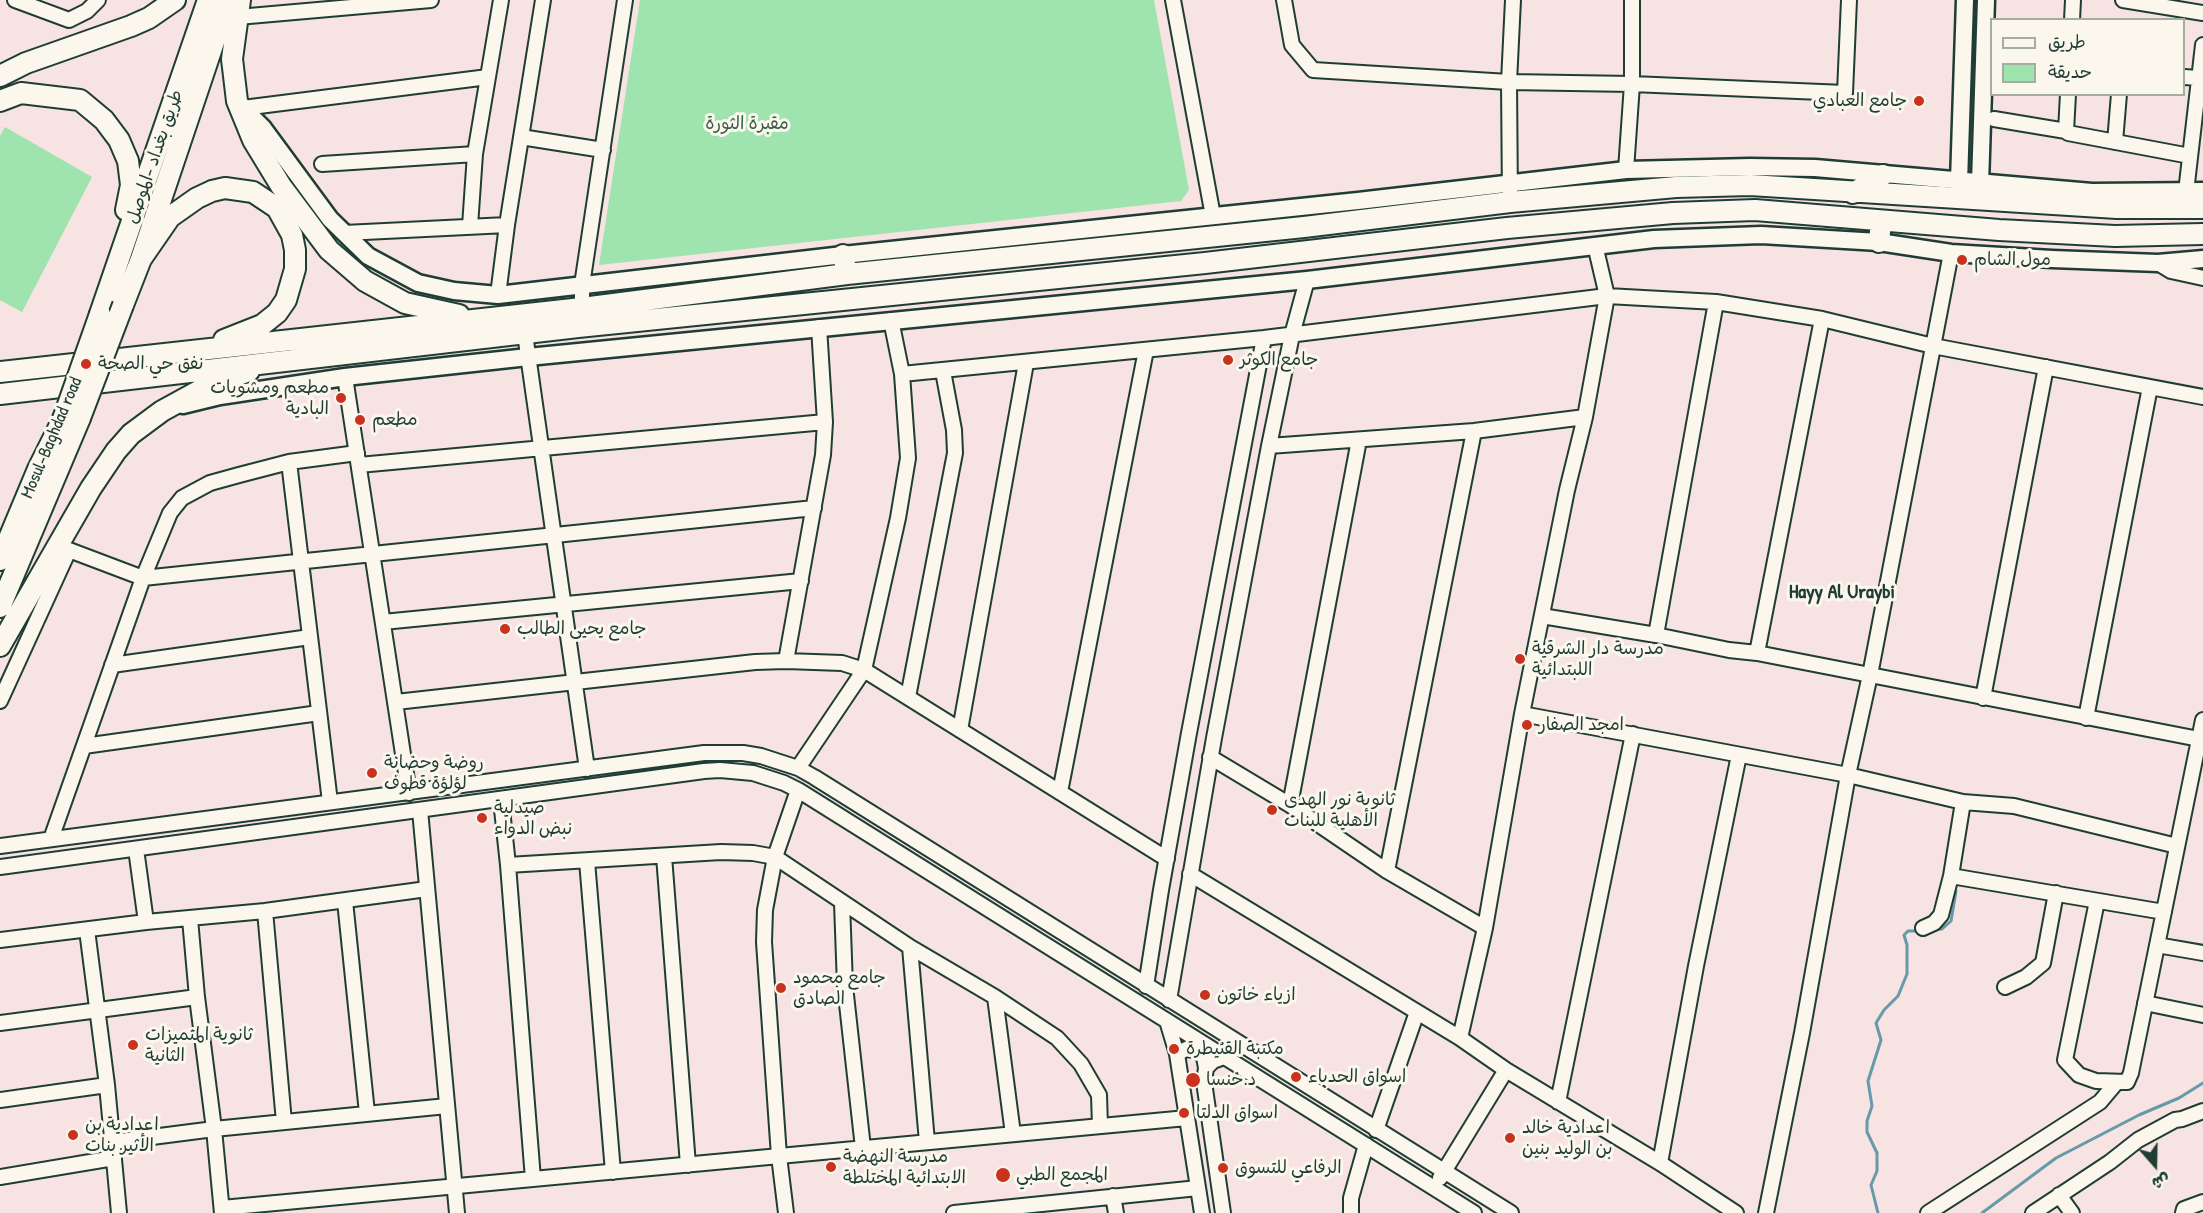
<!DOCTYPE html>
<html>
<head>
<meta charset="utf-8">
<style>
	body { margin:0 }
	#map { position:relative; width:2203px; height:1213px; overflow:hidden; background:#f6e3e2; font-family:"Patrick Hand","Playpen Sans Arabic",sans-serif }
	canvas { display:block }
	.legend { position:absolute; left:1990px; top:18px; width:195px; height:78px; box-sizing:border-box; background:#fbf7ec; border:2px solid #a3ada2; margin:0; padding:8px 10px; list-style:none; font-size:18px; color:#1f3d34 }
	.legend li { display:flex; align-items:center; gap:12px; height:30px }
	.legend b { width:30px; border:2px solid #a3ada2 }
	.north { position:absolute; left:2125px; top:1135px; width:60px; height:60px; -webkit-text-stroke:4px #fbf7ec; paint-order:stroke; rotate:160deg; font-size:16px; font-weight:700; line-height:24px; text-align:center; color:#1f3d34 }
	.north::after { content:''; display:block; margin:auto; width:21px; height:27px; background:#1f3d34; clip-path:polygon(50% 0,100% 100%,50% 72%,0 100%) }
</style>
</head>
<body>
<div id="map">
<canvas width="2203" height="1213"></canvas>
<ul class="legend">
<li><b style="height:8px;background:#fbf7ec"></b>طريق</li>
<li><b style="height:16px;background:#9fe3ae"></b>حديقة</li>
</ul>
<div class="north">ش</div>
</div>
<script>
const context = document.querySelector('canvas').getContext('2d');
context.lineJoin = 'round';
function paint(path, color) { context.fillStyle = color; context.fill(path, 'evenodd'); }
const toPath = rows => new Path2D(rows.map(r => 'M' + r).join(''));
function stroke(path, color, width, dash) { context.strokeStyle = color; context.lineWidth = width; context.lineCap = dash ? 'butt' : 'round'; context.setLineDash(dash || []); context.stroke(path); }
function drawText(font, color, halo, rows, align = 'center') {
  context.font = font + ' "Patrick Hand","Playpen Sans Arabic",sans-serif'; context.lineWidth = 6; context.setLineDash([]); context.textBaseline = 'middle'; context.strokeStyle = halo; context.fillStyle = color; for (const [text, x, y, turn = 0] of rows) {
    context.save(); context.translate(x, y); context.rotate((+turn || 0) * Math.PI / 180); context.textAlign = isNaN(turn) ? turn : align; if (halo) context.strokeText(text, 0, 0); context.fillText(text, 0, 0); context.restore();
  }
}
paint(toPath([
	[640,0,1154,0,1189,190,1181,201,599,265],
	[5,127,92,177,22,312,0,300,0,136]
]), '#9fe3ae');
stroke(toPath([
	[1932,930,1942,929,1951,921,1956,891],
	[1878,1213,1871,1185,1877,1171,1877,1153,1867,1132,1867,1121,1872,1106,1868,1081,1881,1040,1876,1023,1884,1010,1898,996,1907,974,1907,945,1904,935,1908,931,1920,931],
	[1982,1213,2056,1158,2139,1115,2179,1098,2203,1083]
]), '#69a', 3);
const minor = toPath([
	[15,0,69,20,87,11,98,0],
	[1173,0,1213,216],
	[1284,0,1292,45,1313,70,1509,82,1632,84,1845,93,1849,0],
	[2123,0,2203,13],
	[238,17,431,0],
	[2072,20,2073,0],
	[2184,77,2199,78],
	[2068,94,2066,131,2068,133,2190,156],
	[243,108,488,77],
	[1994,119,2066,131],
	[521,137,603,150],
	[2115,142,2119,94],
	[322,164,475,154],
	[1626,170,1632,84,1632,0],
	[2186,192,2203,45],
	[1510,202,1509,82,1513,0],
	[470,226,475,154,501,0],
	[344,233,507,225],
	[2158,263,2171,271,2203,278],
	[498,295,507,225,543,0],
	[582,308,582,285,625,0],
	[525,334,587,769],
	[902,374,1264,338,1607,296,1716,302,1822,319,1933,346,2203,397],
	[345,377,409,793],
	[1269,446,1474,431,1585,417],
	[289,462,330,802],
	[359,465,825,422],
	[1542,616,1656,635,1729,650,1757,653,2199,739],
	[383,622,801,581],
	[1656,635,1716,302],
	[1757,653,1822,319],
	[786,661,823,455,825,422,819,327],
	[112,665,310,637],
	[908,697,955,453,954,430,943,371],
	[1983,698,2046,367],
	[0,701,69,550,143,578,814,508],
	[396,702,755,662,786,661,842,663,864,670,1167,859],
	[1522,714,1848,775,1963,802,2014,806,2177,846],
	[2086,718,2150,387],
	[960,730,1026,363],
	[84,746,319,713],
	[1210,757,1290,805,1387,871,1485,928],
	[798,768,864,670,898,518,908,458,902,374,891,320],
	[1060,792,1146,350],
	[501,800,508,865,533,1179],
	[1290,805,1359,440],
	[420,810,457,1213],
	[51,839,143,578,170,513,182,498,210,483,239,475,289,462,357,453],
	[0,846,704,753,743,753,761,756,798,768,814,777,1511,1213],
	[136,849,146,922],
	[664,856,688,1165],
	[587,861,613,1172],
	[508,865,721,852,753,853,775,857,910,947,995,997,1057,1038,1081,1064,1099,1095,1100,1126],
	[0,867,704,771,720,770,753,773,784,783,798,790,1474,1213],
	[1387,871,1474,431],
	[1190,874,1460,1038,1506,1070,1660,1163,1736,1213],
	[1951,876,2164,912],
	[345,901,367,1113],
	[2097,901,2065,1060,2079,1075,2096,1081,2127,1082,2131,1073,2203,720],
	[842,903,845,986,863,1148],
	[265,911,284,1122],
	[190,919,197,997,214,1129,222,1213],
	[1923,928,1934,923,1941,915,1951,876,1963,802],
	[87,930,107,1085,119,1213],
	[0,940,146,922,265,911,427,889],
	[2157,945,2203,953],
	[910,947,927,1142],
	[1146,986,1161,890,1189,733,1264,338],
	[2005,987,2026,977,2043,963,2056,893],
	[995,997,1013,1134],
	[1169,1000,1214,738,1269,446,1292,335,1307,280],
	[2145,1003,2203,1015],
	[1167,1021,1177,1054,1202,1213],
	[0,1023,197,997],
	[1460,1038,1485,928,1522,714,1567,490,1585,417,1607,296,1595,245],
	[1177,1054,1186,1049,1196,1050,1204,1057,1206,1068],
	[0,1100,107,1085],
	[1558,1102,1633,734],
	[1376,1130,1417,1012],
	[113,1142,214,1129,447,1106],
	[1660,1163,1696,966,1739,755],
	[0,1177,114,1158],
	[1440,1178,1506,1070],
	[2059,1195,2072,1213],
	[1113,1196,1116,1213],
	[222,1208,1187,1118],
	[786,1213,779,1156,764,942,765,910,775,857,798,790],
	[954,1213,1198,1188],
	[1223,1213,1204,1082,1206,1068,1213,1061,1224,1057],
	[1351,1213,1351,1198,1366,1145],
	[1766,1213,1802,1033,1848,775,1870,675,1951,253],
	[1928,1213,2100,1102,2116,1083],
	[2033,1213,2110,1162,2138,1140,2175,1120,2182,1119,2203,1111],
	[2183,1213,2184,1209,2203,1202]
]);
const major = toPath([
	[241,106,263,128,330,219,368,256,418,283,454,291,498,295,843,255,1358,201,1626,170,1750,167,1815,168,2092,192,2203,191],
	[1959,182,1965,0],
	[1980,184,1986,0],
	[183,405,220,396,345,377,528,357,1307,280,1654,239,1761,235,1879,242,1951,253,2052,259,2158,263,2203,259]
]);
const highway = toPath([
	[240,0,232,59,237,101,253,140,281,186,329,250,365,281,405,303,459,315],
	[0,76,26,63,131,26,149,18,175,0],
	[0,101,21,93,80,100,104,120,119,140,128,161,131,185,126,210],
	[1853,193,1883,175],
	[1879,242,1881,222],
	[843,255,847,274],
	[141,259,170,217,197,198,212,191,225,188,253,192,277,208,292,235,295,250,295,269,286,300,277,313,262,325,224,340],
	[123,305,141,259,228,0],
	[100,314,208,0],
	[0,372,582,308,847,274,1304,227,1510,202,1676,187,1750,185,2117,208,2203,208],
	[0,394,578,327,1205,263,1507,228,1673,213,1755,210,1999,230,2115,236,2203,234],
	[0,560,38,469,63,419],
	[0,607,80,418],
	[0,646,91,488,116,451,131,434,162,411,204,388,249,371]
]);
stroke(minor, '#1f3d34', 18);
stroke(major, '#1f3d34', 21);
stroke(highway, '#1f3d34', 24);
stroke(minor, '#fbf7ec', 14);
stroke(major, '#fbf7ec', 16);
stroke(highway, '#fbf7ec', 20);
const highwayBridge = toPath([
	[80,418,123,305],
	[63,419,100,314]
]);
stroke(highwayBridge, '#1f3d34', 24, []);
stroke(highwayBridge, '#fbf7ec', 20);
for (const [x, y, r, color] of [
	[1919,101,6,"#c8321e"],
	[1962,260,6,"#c8321e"],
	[1228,360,6,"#c8321e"],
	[86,364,6,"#c8321e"],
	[341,398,6,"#c8321e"],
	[360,420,6,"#c8321e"],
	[505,629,6,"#c8321e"],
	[1520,659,6,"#c8321e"],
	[1527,725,6,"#c8321e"],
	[372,773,6,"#c8321e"],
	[1272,810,6,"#c8321e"],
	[482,818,6,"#c8321e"],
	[781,988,6,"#c8321e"],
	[1205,995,6,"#c8321e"],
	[133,1045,6,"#c8321e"],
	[1174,1049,6,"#c8321e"],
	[1296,1077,6,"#c8321e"],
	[1193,1080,8,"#c8321e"],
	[1184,1113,6,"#c8321e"],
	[73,1135,6,"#c8321e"],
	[1510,1138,6,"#c8321e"],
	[831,1167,6,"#c8321e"],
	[1223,1168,6,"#c8321e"],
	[1003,1175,8,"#c8321e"]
]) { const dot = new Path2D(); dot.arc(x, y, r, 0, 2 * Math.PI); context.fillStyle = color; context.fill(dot); stroke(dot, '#fbf7ec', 2); }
drawText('18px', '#1f3d34', '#fbf7ec', [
	["جامع العبادي",1907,101,"right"],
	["مول الشام",1974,260],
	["جامع الكوثر",1240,360],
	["نفق حي الصحة",98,364],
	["مطعم ومشويات",329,388,"right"],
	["البادية",329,409,"right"],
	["مطعم",372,420],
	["جامع يحيى الطالب",517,629],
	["مدرسة دار الشرقية",1532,649],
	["اللبتدائية",1532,670],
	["امجد الصفار",1539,725],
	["روضة وحضانة",384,763],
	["لؤلؤة قطوف",384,784],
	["ثانوية نور الهدى",1284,800],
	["الأهلية للبنات",1284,821],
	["صيدلية",494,808],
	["نبض الدواء",494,829],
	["جامع محمود",793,978],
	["الصادق",793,999],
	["ازياء خاتون",1217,995],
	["ثانوية المتميزات",145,1035],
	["الثانية",145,1056],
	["مكتبة القنيطرة",1186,1049],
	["اسواق الحدباء",1308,1077],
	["د.خنسا",1206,1080],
	["اسواق الدلتا",1196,1113],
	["اعدادية بن",85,1125],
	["الأثير بنات",85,1146],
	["اعدادية خالد",1522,1128],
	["بن الوليد بنين",1522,1149],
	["مدرسة النهضة",843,1157],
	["الابتدائية المختلطة",843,1178],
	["الرفاعي للتسوق",1235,1168],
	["المجمع الطبي",1016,1175]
], 'left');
drawText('18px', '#395e4c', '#fbf7ec', [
	["مقبرة الثورة",747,124]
]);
drawText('18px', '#1f3d34', '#fbf7ec', [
	["طريق بغداد -الموصل",155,157,-71],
	["Mosul-Baghdad road",52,438,-67]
]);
drawText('bold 20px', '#1f3d34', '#fbf7ec', [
	["Hayy Al Uraybi",1842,593]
]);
</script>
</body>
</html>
